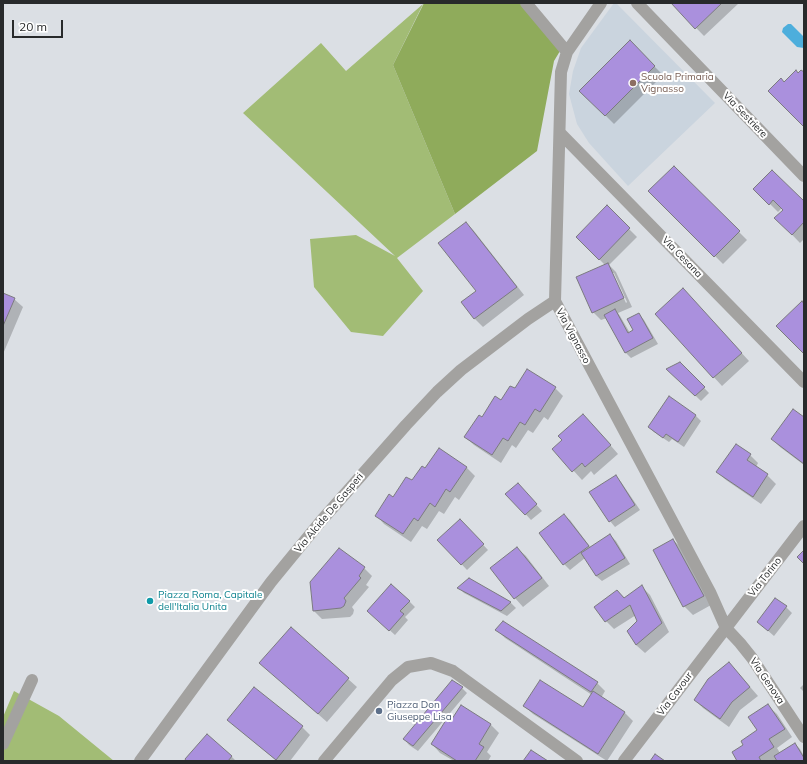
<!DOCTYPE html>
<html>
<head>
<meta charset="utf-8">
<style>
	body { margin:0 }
	#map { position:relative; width:807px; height:764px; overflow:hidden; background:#dbdfe4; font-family:Mulish,sans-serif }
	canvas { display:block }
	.frame { position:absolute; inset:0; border:4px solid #282a2b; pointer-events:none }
	.scale { position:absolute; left:12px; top:20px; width:51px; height:18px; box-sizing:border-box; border:2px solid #282a2b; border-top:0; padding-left:5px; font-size:12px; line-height:14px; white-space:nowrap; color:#282a2b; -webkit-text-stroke:3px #fff; paint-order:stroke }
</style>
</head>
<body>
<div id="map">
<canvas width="807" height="764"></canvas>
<div class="frame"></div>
<div class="scale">20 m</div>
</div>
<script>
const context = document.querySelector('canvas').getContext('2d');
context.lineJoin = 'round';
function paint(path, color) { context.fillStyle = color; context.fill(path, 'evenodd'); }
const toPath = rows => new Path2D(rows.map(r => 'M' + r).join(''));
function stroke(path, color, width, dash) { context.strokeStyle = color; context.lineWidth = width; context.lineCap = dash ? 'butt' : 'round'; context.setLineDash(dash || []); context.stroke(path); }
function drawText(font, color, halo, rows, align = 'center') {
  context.font = font + ' Mulish,sans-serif'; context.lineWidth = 4; context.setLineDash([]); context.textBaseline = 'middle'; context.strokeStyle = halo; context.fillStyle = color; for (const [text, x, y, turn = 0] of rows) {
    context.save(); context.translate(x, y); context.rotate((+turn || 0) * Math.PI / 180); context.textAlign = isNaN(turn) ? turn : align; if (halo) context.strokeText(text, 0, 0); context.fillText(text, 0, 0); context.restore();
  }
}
paint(toPath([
	[614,3,616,3,715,103,628,186,589,143,577,124,569,94,573,71,581,48]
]), '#cad4de');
paint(toPath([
	[423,4,393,65,455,214,397,258,423,291,383,336,351,332,314,287,310,239,356,235,395,256,243,113,321,43,346,71],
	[14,691,59,716,114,761,3,761,3,717]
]), '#a2bc75');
paint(toPath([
	[424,3,521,3,560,51,554,61,537,151,455,214,393,65]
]), '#8fab5b');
paint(toPath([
	[788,24,791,24,804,37,804,48,797,47,782,32,783,28]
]), '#4daedc');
paint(toPath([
	[672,3,739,3,704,36],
	[630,42,663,75,614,124,581,91],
	[674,167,747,240,723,264,650,191],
	[755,189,804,202,804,239,800,243,776,218,784,210,782,208,778,212],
	[607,207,637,237,609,265,616,272,632,307,618,313,620,316,630,333,635,330,639,314,644,320,658,344,631,358,626,353,607,318,601,320,593,312,605,265,577,237],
	[612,273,614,273,627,302,626,303],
	[466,223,474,231,524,295,483,327,475,319,463,302,477,291],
	[683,289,749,361,722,386,656,314],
	[3,294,14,299,23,307,3,354],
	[680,363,709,393,701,401,668,369],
	[555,388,563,396,548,420,544,417,533,433,528,430,516,448,512,445,501,463,474,445,465,437,482,418,515,390],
	[669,397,696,416,701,421,684,447,672,439,669,442,654,432,649,427],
	[804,418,804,465,780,447,772,439],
	[592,424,618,454,594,475,591,471,582,480,554,449],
	[750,455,758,463,756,467,767,475,776,484,761,504,726,480,717,472],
	[466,467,475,476,459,500,455,497,444,514,439,511,427,529,422,526,411,542,384,524,376,515,426,470],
	[615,476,621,482,640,510,615,527,610,521],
	[523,490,542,511,531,520,507,494],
	[564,515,570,520,591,548,610,535,616,541,630,564,602,581,596,576,585,558,570,570,564,564,540,533],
	[460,520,488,550,467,570,439,540],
	[673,540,682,548,711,605,693,615,684,606,654,550],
	[517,548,526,556,549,586,523,607,515,598],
	[364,568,372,576,366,585,369,587,352,607,354,610,353,614,350,617,322,619,313,610],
	[469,579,511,603,516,608,507,616,464,593,459,588],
	[642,587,650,595,669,632,645,653,636,645,628,631,639,621,636,615,614,629,606,621,617,591,625,598],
	[775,599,786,607,792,613,774,636,758,622],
	[409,601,415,607,405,617,408,620,395,635,374,616],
	[291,628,357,687,327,722,269,671],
	[497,630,597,683,605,691,601,698,624,712,633,721,607,761,533,714,524,706,583,708,592,695,505,638],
	[737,672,758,696,740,710,729,727,703,708,695,700],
	[804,684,804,692,800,688],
	[462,688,467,693,418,751,409,745,404,739],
	[461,706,491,725,499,733,487,752,491,756,488,761,454,761,440,753,432,744,450,724],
	[768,706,777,714,792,737,777,748,780,753,795,744,800,749,804,756,804,761,778,761,777,759,774,761,739,761,745,745,759,731],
	[228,720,302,727,310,735,290,761,277,761,237,728],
	[208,735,232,757,236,761,188,761]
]), '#0003');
const building = toPath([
	[671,3,722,3,695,29,671,3],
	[630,40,655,66,605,116,579,91,630,40],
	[796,70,798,73,801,70,804,72,804,127,768,91,781,78,784,82,796,70],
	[674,166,740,231,714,257,648,191,674,166],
	[772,170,804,201,804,222,792,235,774,218,783,210,773,200,769,205,753,189,772,170],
	[607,205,630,228,599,260,576,237,607,205],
	[466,222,517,287,474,319,461,302,476,291,438,243,466,222],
	[608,263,624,298,592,313,576,277,608,263],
	[683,288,742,353,713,378,655,314,683,288],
	[3,293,15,298,3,326,3,293],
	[802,301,804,304,804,354,776,326,802,301],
	[615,309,628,333,633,330,627,319,639,313,653,338,625,353,604,315,615,309],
	[680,362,705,387,695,396,666,369,680,362],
	[527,369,556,387,540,412,535,409,525,425,520,422,508,441,503,438,492,455,464,437,479,415,482,417,495,396,501,400,510,386,515,388,527,369],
	[669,396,696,415,678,442,666,434,663,438,648,427,669,396],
	[793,409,804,417,804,464,771,439,793,409],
	[583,414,611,445,585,467,582,463,572,472,552,449,562,440,558,436,583,414],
	[736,444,751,454,747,460,768,474,753,497,716,472,736,444],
	[439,448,467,467,450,492,446,489,435,507,430,503,418,521,414,518,403,534,375,516,389,494,393,497,406,477,412,480,422,466,425,468,439,448],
	[616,475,635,505,609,522,589,492,616,475],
	[518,483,537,504,525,515,505,494,518,483],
	[564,514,589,546,563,565,539,533,564,514],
	[460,519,484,544,461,565,437,540,460,519],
	[610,534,625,558,596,576,581,553,610,534],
	[673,539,704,596,683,607,653,550,673,539],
	[517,547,542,578,514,599,490,568,517,547],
	[339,548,365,567,359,576,361,578,344,598,346,601,344,606,341,608,313,611,310,582,339,548],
	[804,550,804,564,797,557,804,550],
	[469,578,511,602,501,611,457,588,469,578],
	[391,584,410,601,400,611,404,614,389,631,367,611,391,584],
	[642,585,662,623,636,645,627,631,637,621,630,605,605,622,594,607,617,590,624,598,642,585],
	[775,598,787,606,768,631,757,622,775,598],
	[503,621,598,682,591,692,495,630,503,621],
	[291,627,349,678,318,714,259,663,291,627],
	[729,662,750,687,732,702,720,719,694,700,708,679,729,662],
	[452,680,463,687,413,746,403,739,452,680],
	[540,680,583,707,593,691,625,712,598,754,523,706,540,680],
	[254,687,303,726,276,760,227,720,254,687],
	[768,704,785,729,769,739,774,747,759,757,761,761,737,761,732,752,743,745,741,741,757,730,748,717,768,704],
	[461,705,491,724,479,744,484,747,475,761,457,761,431,744,446,720,450,722,461,705],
	[207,734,232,756,228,761,186,761,185,759,207,734],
	[795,743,804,758,804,761,777,761,774,756,795,743],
	[531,750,548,761,523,761,531,750],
	[655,754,665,761,650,761,655,754]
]);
paint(building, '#aa90dd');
stroke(building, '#7b7a7f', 1);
stroke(toPath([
	[526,3,567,52],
	[601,3,567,52,561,72,555,301,710,592,726,628,740,643,752,658,804,737],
	[637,3,804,176],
	[560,133,804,382],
	[3,744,32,680],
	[140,761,271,582,321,521,406,425,437,392,461,370,528,319,555,301],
	[324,761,392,680,408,667,431,663,453,671,577,761],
	[624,761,804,526]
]), '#a3a2a0', 12);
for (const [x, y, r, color] of [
	[633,83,4,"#8d6e63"],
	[150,601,4,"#0f9aa8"],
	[379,711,4,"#5c6f8a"]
]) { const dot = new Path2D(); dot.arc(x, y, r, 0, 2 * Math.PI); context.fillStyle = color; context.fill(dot); stroke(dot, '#fff', 1.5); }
drawText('10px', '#785e54', '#fff', [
	["Scuola Primaria",641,77],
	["Vignasso",641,89]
], 'left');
drawText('10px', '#282a2b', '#fff', [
	["Via Sestriere",745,115,46],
	["Via Cesana",682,257,46],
	["Via Vignasso",573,336,62],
	["Via Alcide De Gasperi",329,513,-50],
	["Via Torino",765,577,-52],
	["Via Genova",767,681,56],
	["Via Cavour",675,694,-53]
]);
drawText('10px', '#0d838f', '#fff', [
	["Piazza Roma, Capitale",158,595],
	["dell'Italia Unita",158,607]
], 'left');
drawText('10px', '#4e5e75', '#fff', [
	["Piazza Don",387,705],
	["Giuseppe Lisa",387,717]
], 'left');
</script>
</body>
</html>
